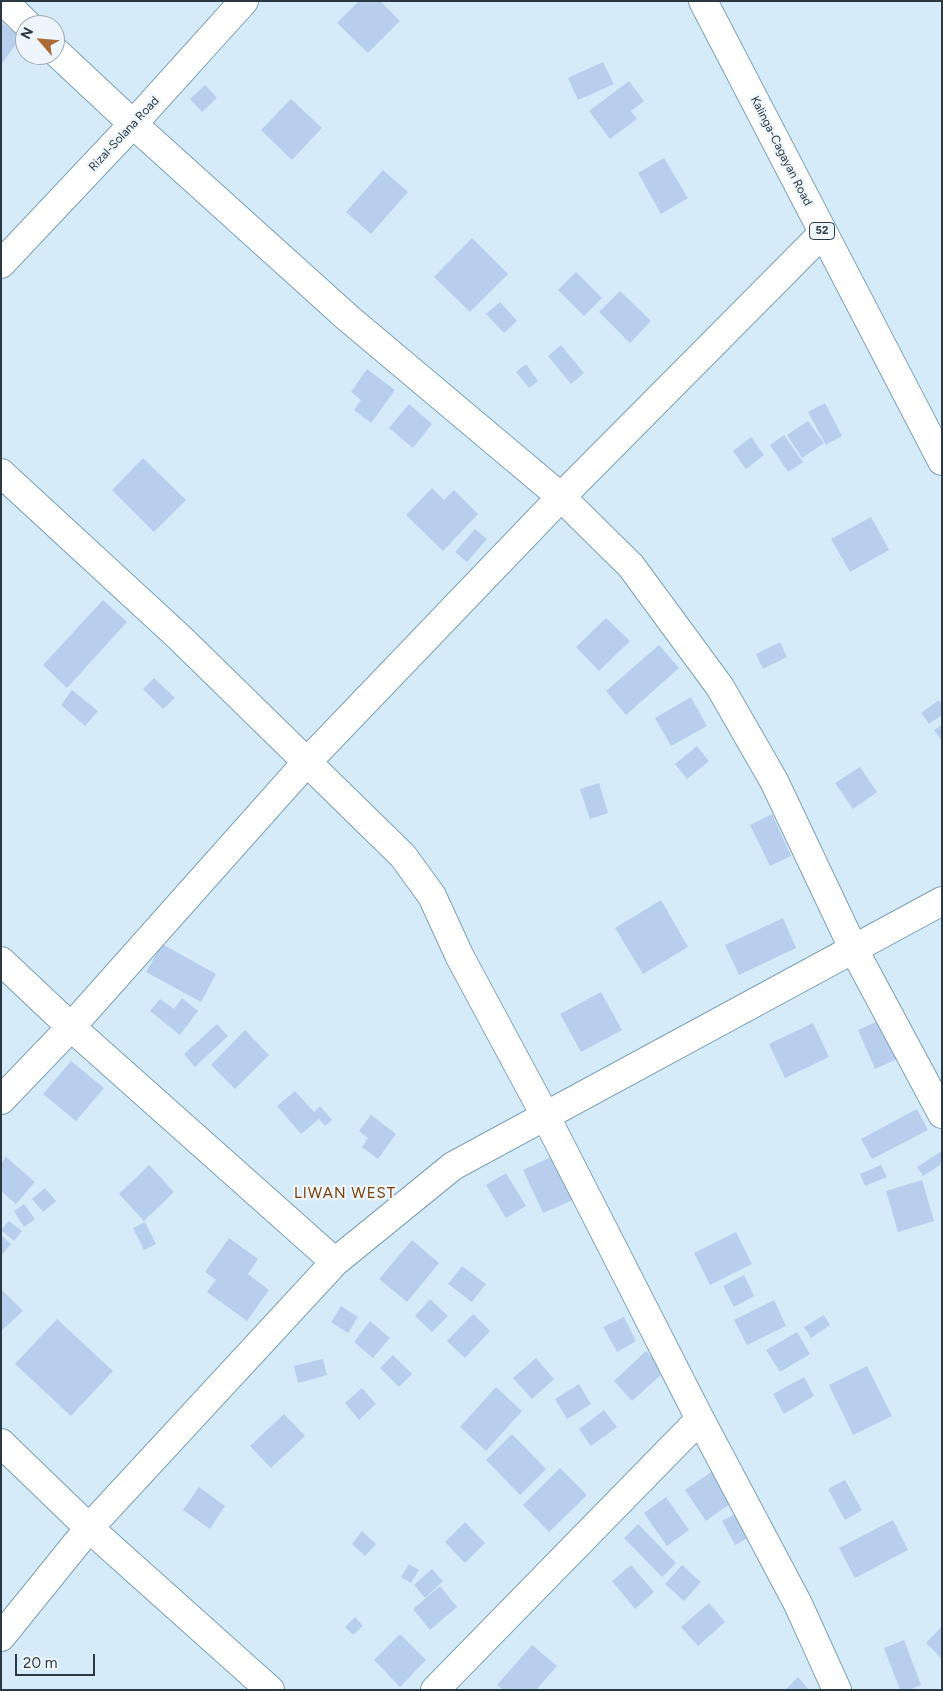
<!DOCTYPE html>
<html>
<head>
<meta charset="utf-8">
<style>
	body { margin:0 }
	#map { position:relative; width:943px; height:1691px; overflow:hidden; background:#d6ebfa; font-family:Figtree,sans-serif }
	canvas { display:block }
	.frame { position:absolute; inset:0; border:2px solid #2a3842; pointer-events:none }
	.north { position:absolute; left:15px; top:15px; width:50px; height:50px; box-sizing:border-box; background:#eff6fb; border:1px solid #a0aab1; border-radius:50%; rotate:297deg; font-size:14px; font-weight:700; line-height:20px; text-align:center; color:#2a3842 }
	.north::after { content:''; display:block; margin:auto; width:18px; height:22px; background:#ac6b35; clip-path:polygon(50% 0,100% 100%,50% 72%,0 100%) }
	.scale { position:absolute; left:15px; top:1654px; width:80px; height:22px; box-sizing:border-box; border:2px solid #2a3842; border-top:0; padding-left:6px; font-size:15px; line-height:18px; white-space:nowrap; color:#2a3842; -webkit-text-stroke:4px #eff6fb; paint-order:stroke }
</style>
</head>
<body>
<div id="map">
<canvas width="943" height="1691"></canvas>
<div class="frame"></div>
<div class="north">N</div>
<div class="scale">20 m</div>
</div>
<script>
const context = document.querySelector('canvas').getContext('2d');
context.lineJoin = 'round';
function paint(path, color) { context.fillStyle = color; context.fill(path, 'evenodd'); }
const toPath = rows => new Path2D(rows.map(r => 'M' + r).join(''));
function stroke(path, color, width, dash) { context.strokeStyle = color; context.lineWidth = width; context.lineCap = dash ? 'butt' : 'round'; context.setLineDash(dash || []); context.stroke(path); }
function drawText(font, color, halo, rows, align = 'center') {
  context.font = font + ' Figtree,sans-serif'; context.lineWidth = 4.5; context.setLineDash([]); context.textBaseline = 'middle'; context.strokeStyle = halo; context.fillStyle = color; for (const [text, x, y, turn = 0] of rows) {
    context.save(); context.translate(x, y); context.rotate((+turn || 0) * Math.PI / 180); context.textAlign = isNaN(turn) ? turn : align; if (halo) context.strokeText(text, 0, 0); context.fillText(text, 0, 0); context.restore();
  }
}
paint(toPath([
	[359,1,380,1,400,21,368,53,337,23],
	[1,22,21,37,1,65],
	[603,62,614,84,578,100,568,78],
	[629,81,644,101,631,111,637,119,610,139,589,111],
	[205,85,217,98,202,112,190,99],
	[291,99,322,128,292,160,261,130],
	[664,158,688,198,661,214,638,173],
	[383,170,408,192,371,234,346,212],
	[472,238,508,274,470,312,434,277],
	[576,272,602,298,584,316,558,290],
	[620,291,651,321,630,343,599,312],
	[500,302,517,321,504,333,486,314],
	[561,345,584,373,571,384,548,356],
	[526,364,538,381,529,388,516,372],
	[367,369,395,390,371,423,354,410,361,400,351,392],
	[825,403,842,436,826,445,808,412],
	[409,404,432,424,413,448,389,428],
	[808,421,824,443,802,458,787,435],
	[784,435,803,462,788,472,770,445],
	[751,437,764,455,746,469,733,451],
	[143,458,186,500,154,532,112,490],
	[432,488,444,500,454,490,478,514,443,551,406,515],
	[871,517,889,550,850,572,831,539],
	[475,529,487,539,467,562,455,552],
	[103,600,127,622,67,688,43,665],
	[606,618,630,641,599,671,576,647],
	[780,642,787,657,763,669,756,654],
	[659,645,679,668,626,715,606,691],
	[154,678,175,698,163,709,143,689],
	[72,690,98,711,85,726,61,705],
	[691,697,707,726,671,746,655,718],
	[939,700,942,705,942,715,929,724,921,713],
	[942,725,942,741,934,730],
	[697,746,709,761,687,779,675,764],
	[860,767,877,792,853,809,835,783],
	[599,783,608,813,590,819,580,789],
	[772,814,791,856,770,866,750,825],
	[661,900,688,947,643,974,615,928],
	[783,918,796,948,739,975,725,945],
	[162,944,216,974,201,1002,146,972],
	[601,992,622,1030,581,1052,560,1014],
	[182,998,198,1011,180,1035,150,1011,160,999,174,1009],
	[880,1020,897,1059,875,1069,858,1030],
	[813,1023,829,1057,785,1078,769,1044],
	[217,1024,228,1036,195,1067,184,1054],
	[245,1030,269,1055,235,1089,211,1065],
	[71,1061,104,1088,76,1121,43,1094],
	[295,1091,314,1112,320,1106,332,1120,325,1126,319,1119,301,1134,277,1106],
	[917,1109,928,1130,872,1159,861,1139],
	[371,1115,396,1134,378,1159,362,1147,368,1138,359,1131],
	[942,1151,942,1164,923,1176,917,1167],
	[553,1156,573,1200,543,1213,523,1170],
	[6,1157,35,1182,16,1204,1,1191,1,1163],
	[149,1165,174,1192,144,1221,119,1194],
	[881,1165,887,1177,865,1186,860,1174],
	[506,1173,526,1206,506,1218,486,1185],
	[922,1180,934,1221,898,1232,886,1191],
	[45,1188,56,1201,43,1212,32,1199],
	[24,1204,35,1219,24,1227,14,1211],
	[9,1221,22,1231,14,1241,1,1230],
	[145,1222,156,1244,144,1250,133,1228],
	[736,1232,752,1264,710,1285,694,1253],
	[1,1235,11,1244,1,1256],
	[229,1238,258,1259,248,1274,269,1290,247,1321,207,1292,216,1280,205,1272],
	[412,1240,439,1263,407,1302,379,1279],
	[462,1266,486,1284,472,1302,448,1284],
	[744,1275,754,1296,734,1307,723,1286],
	[1,1289,23,1311,1,1331],
	[430,1299,448,1316,432,1332,415,1316],
	[774,1300,786,1326,747,1345,734,1320],
	[341,1306,358,1317,348,1333,331,1322],
	[473,1314,490,1331,465,1358,447,1341],
	[824,1315,830,1325,811,1338,804,1327],
	[624,1317,636,1341,617,1352,603,1327],
	[57,1319,113,1371,71,1416,15,1364],
	[370,1321,390,1338,373,1358,354,1342],
	[797,1332,810,1354,780,1372,766,1350],
	[646,1351,664,1372,632,1401,614,1381],
	[393,1355,412,1374,399,1387,380,1368],
	[536,1358,554,1379,532,1399,513,1378],
	[323,1359,327,1375,298,1383,294,1366],
	[867,1366,892,1416,853,1435,829,1385],
	[804,1377,814,1396,784,1414,773,1394],
	[579,1384,591,1404,567,1419,555,1399],
	[496,1387,522,1411,486,1451,460,1427],
	[362,1388,376,1404,359,1420,345,1403],
	[604,1410,617,1427,591,1446,579,1429],
	[284,1414,305,1436,271,1468,250,1446],
	[512,1434,546,1469,520,1495,486,1460],
	[560,1468,587,1495,549,1532,523,1505],
	[714,1470,734,1501,706,1521,685,1490],
	[845,1480,862,1510,845,1520,828,1489],
	[199,1487,225,1506,210,1529,183,1510],
	[666,1497,689,1530,667,1546,644,1513],
	[735,1514,748,1538,735,1545,722,1521],
	[893,1520,908,1550,855,1578,839,1548],
	[465,1522,485,1543,465,1563,445,1542],
	[638,1524,676,1563,662,1577,624,1538],
	[362,1531,376,1544,365,1556,352,1544],
	[409,1564,419,1570,411,1583,401,1577],
	[631,1565,654,1592,635,1609,612,1581],
	[682,1565,701,1582,684,1601,665,1584],
	[432,1569,443,1581,425,1598,414,1585],
	[440,1586,457,1607,430,1630,413,1609],
	[709,1603,725,1622,698,1646,681,1627],
	[355,1617,363,1626,353,1635,345,1627],
	[942,1626,942,1659,926,1643],
	[400,1634,426,1660,400,1687,374,1660],
	[904,1640,921,1685,909,1690,900,1690,884,1648],
	[532,1645,557,1666,536,1690,503,1690,497,1685],
	[798,1677,809,1690,785,1690]
]), '#b8ceed');
const street = toPath([
	[3,1,28,25],
	[55,51,133,124,348,318,561,497,631,566,720,687,774,781,853,948,942,1114],
	[1,473,179,637,403,856,432,896,460,957,546,1117,700,1419,798,1604,837,1690],
	[1,961,71,1027,335,1262],
	[1,1100,71,1027,306,763,561,497,823,233],
	[1,1443,89,1528,270,1690],
	[1,1637,89,1528,335,1262,453,1166,942,901],
	[435,1690,700,1419]
]);
const secondary = toPath([
	[1,264,133,124,244,1]
]);
const highway = toPath([
	[703,1,942,461]
]);
stroke(street, '#7ea0b6', 30);
stroke(secondary, '#7ea0b6', 30);
stroke(highway, '#7ea0b6', 30);
stroke(street, '#fff', 28);
stroke(secondary, '#fff', 28);
stroke(highway, '#fff', 28);
for (const [x, y, w] of [
	[822,231,25]
]) { const box = new Path2D(); box.roundRect(x - w / 2, y - 8.5, w, 17, 4); context.fillStyle = '#eff6fb'; context.fill(box); stroke(box, '#2a3842', 1); }
drawText('bold 11px', '#2a3842', null, [
	["52",822,231]
]);
drawText('12px', '#2a3842', '#eff6fb', [
	["Rizal-Solana Road",124,134,-47],
	["Kalinga-Cagayan Road",781,151,63]
]);
context.letterSpacing = '1px';
drawText('15px', '#794109', '#eff6fb', [
	["LIWAN WEST",345,1194]
]);
context.letterSpacing = '0px';
</script>
</body>
</html>
